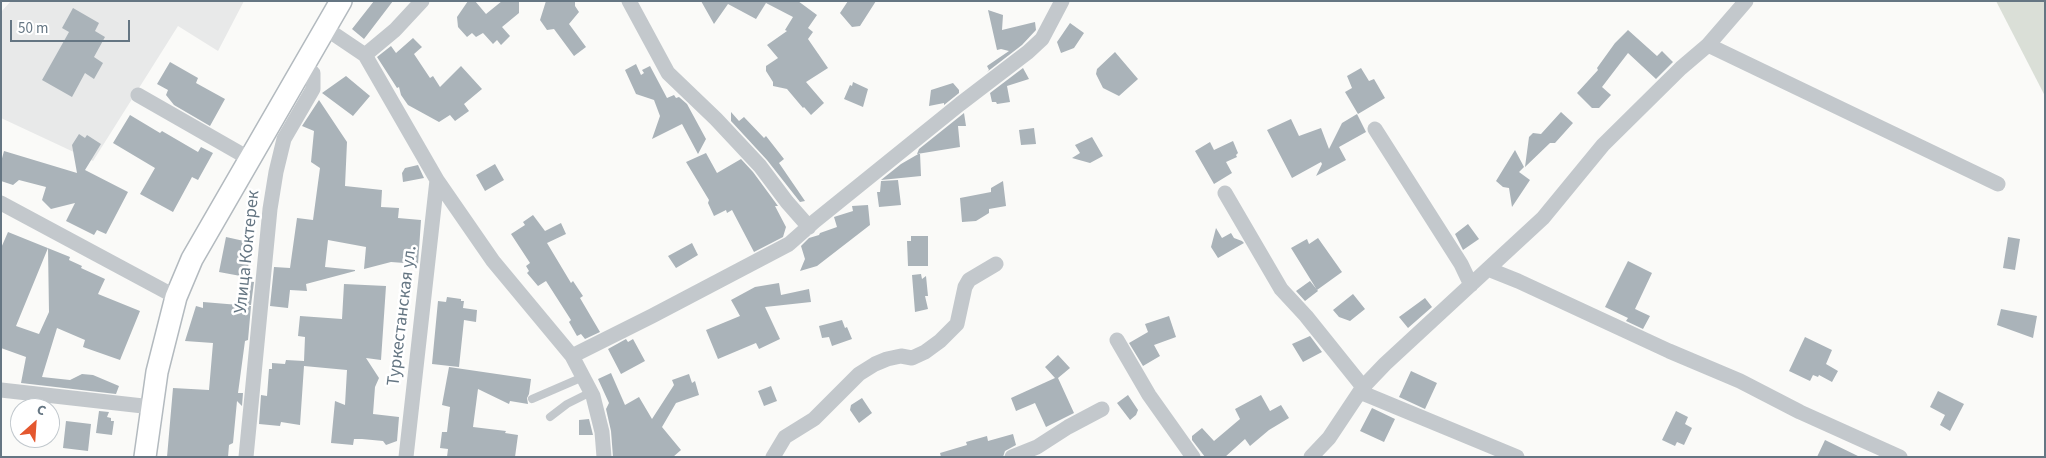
<!DOCTYPE html>
<html>
<head>
<meta charset="utf-8">
<style>
	body { margin:0 }
	#map { position:relative; width:2046px; height:458px; overflow:hidden; background:#fafaf8; font-family:"Source Sans 3",sans-serif }
	canvas { display:block }
	.frame { position:absolute; inset:0; border:2px solid #657683; pointer-events:none }
	.north { position:absolute; left:10px; top:398px; width:50px; height:50px; box-sizing:border-box; background:#fff; border:1px solid #c1c8cd; border-radius:50%; rotate:26deg; font-size:14px; font-weight:700; line-height:20px; text-align:center; color:#657683 }
	.north::after { content:''; display:block; margin:auto; width:18px; height:22px; background:#e4572e; clip-path:polygon(50% 0,100% 100%,50% 72%,0 100%) }
	.scale { position:absolute; left:10px; top:20px; width:120px; height:22px; box-sizing:border-box; border:2px solid #657683; border-top:0; padding-left:6px; font-size:15px; line-height:18px; white-space:nowrap; color:#657683; -webkit-text-stroke:4px #fff; paint-order:stroke }
</style>
</head>
<body>
<div id="map">
<canvas width="2046" height="458"></canvas>
<div class="frame"></div>
<div class="north">С</div>
<div class="scale">50 m</div>
</div>
<script>
const context = document.querySelector('canvas').getContext('2d');
context.lineJoin = 'round';
function paint(path, color) { context.fillStyle = color; context.fill(path, 'evenodd'); }
const toPath = rows => new Path2D(rows.map(r => 'M' + r).join(''));
function stroke(path, color, width, dash) { context.strokeStyle = color; context.lineWidth = width; context.lineCap = dash ? 'butt' : 'round'; context.setLineDash(dash || []); context.stroke(path); }
function drawText(font, color, halo, rows, align = 'center') {
  context.font = font + ' "Source Sans 3",sans-serif'; context.lineWidth = 5; context.setLineDash([]); context.textBaseline = 'middle'; context.strokeStyle = halo; context.fillStyle = color; for (const [text, x, y, turn = 0] of rows) {
    context.save(); context.translate(x, y); context.rotate((+turn || 0) * Math.PI / 180); context.textAlign = isNaN(turn) ? turn : align; if (halo) context.strokeText(text, 0, 0); context.fillText(text, 0, 0); context.restore();
  }
}
paint(toPath([
	[11,1,244,1,218,51,178,26,93,161,1,118,1,12]
]), '#e8e9e9');
paint(toPath([
	[1996,1,2045,1,2045,96]
]), '#dadfd7');
paint(toPath([
	[374,1,393,1,364,39,352,29],
	[468,1,475,1,486,14,502,1,519,1,519,13,502,27,510,36,501,45,497,40,493,44,483,33,476,37,472,33,467,37,458,27,457,17],
	[546,1,575,1,575,6,579,12,569,24,586,47,574,56,554,29,547,30,540,20],
	[701,1,798,1,817,15,808,28,813,32,808,39,828,68,806,82,824,103,811,115,804,107,803,108,787,89,773,86,773,82,766,71,766,66,778,58,767,45,787,31,785,30,793,17,766,3,756,19,728,4,714,24],
	[848,1,876,1,860,26,852,27,840,13],
	[73,8,99,23,95,31,105,37,94,57,103,63,94,79,85,73,72,97,42,80,69,32,62,28],
	[988,10,1003,15,1002,30,1035,22,1036,30,1022,45,987,72,989,70,987,66,1009,51,1001,49,997,50],
	[1070,23,1084,33,1074,48,1061,53,1057,42],
	[1628,30,1657,56,1662,51,1673,62,1656,79,1628,53,1602,87,1611,95,1599,108,1592,108,1577,93,1598,70,1597,68,1615,43],
	[413,38,422,47,414,54,430,78,433,76,440,87,461,66,482,89,464,104,469,111,455,121,450,115,439,122,408,105,401,95,399,87,397,88,377,57,391,46,396,53],
	[1115,52,1138,79,1119,96,1103,88,1096,74,1097,69],
	[170,62,198,78,196,83,225,99,210,126,174,105,166,95,168,90,157,84],
	[636,64,641,75,644,73,642,70,650,66,667,98,674,95,676,98,679,97,687,104,706,139,698,154,682,124,652,139,660,116,654,100,636,94,625,70],
	[1023,68,1029,79,1007,86,1010,102,997,104,996,102,992,102,990,93],
	[1361,68,1369,81,1374,79,1385,98,1358,114,1345,92,1352,88,1347,76],
	[346,76,370,96,353,116,322,93],
	[853,82,868,89,863,107,844,99,850,85,852,86],
	[953,83,959,90,959,93,944,105,944,103,929,106,931,90],
	[319,100,347,142,345,186,382,190,381,207,399,208,398,218,421,220,418,264,391,262,364,269,366,247,328,240,325,267,355,270,355,271,306,284,307,291,290,290,288,308,270,306,274,267,290,268,297,218,313,220,320,168,311,162,314,131,302,126],
	[731,112,739,121,744,117,764,138,766,136,784,159,779,163,805,201,800,202,767,160,731,121],
	[1561,112,1573,123,1555,143,1550,143,1525,167,1529,137,1533,133,1541,134],
	[964,113,966,126,958,126,960,147,917,154,919,149],
	[1357,114,1366,132,1339,147,1346,160,1316,176,1322,164,1321,162,1292,178,1267,130,1291,119,1299,136,1321,128,1329,149,1342,123],
	[130,115,160,133,162,131,198,152,201,147,213,153,198,180,192,177,173,212,140,194,155,168,113,143],
	[1034,128,1036,144,1021,145,1019,130],
	[79,134,85,138,87,135,101,144,85,170,128,192,106,234,97,230,94,235,66,221,75,203,51,209,42,200,46,187,19,180,13,185,1,181,1,162,4,151,77,173,72,145],
	[1092,137,1103,156,1090,163,1072,158,1080,153,1075,145],
	[1233,141,1238,153,1236,155,1237,157,1226,162,1232,173,1214,184,1195,151,1210,142,1214,150],
	[1515,150,1524,167,1519,172,1530,180,1512,207,1509,188,1503,187,1496,181],
	[706,153,717,173,741,159,753,172,778,206,775,206,786,227,783,237,754,252,732,210,727,213,726,210,714,216,708,203,709,200,686,162],
	[920,153,921,176,881,180,901,164],
	[495,164,504,180,485,191,476,175],
	[418,165,424,178,403,182,402,173,405,168],
	[898,180,901,205,879,207,877,192,880,192,881,181],
	[1003,181,1006,206,989,209,989,213,976,221,962,222,960,198,991,192,991,188],
	[868,205,870,225,817,266,800,271,805,259,801,246,809,238,819,235,820,233,837,227,834,217,837,216,853,211,852,206],
	[533,215,545,231,561,223,566,234,547,243,571,283,573,281,583,296,580,298,600,332,585,339,581,334,577,336,569,322,571,320,546,281,538,286,527,273,529,271,526,266,530,263,511,234,525,225,523,222],
	[1468,224,1479,239,1463,250,1455,234],
	[1216,228,1222,238,1231,233,1234,238,1242,241,1244,243,1218,258,1211,247],
	[8,232,70,257,69,260,82,266,81,268,105,279,98,294,140,311,120,360,83,347,85,340,57,328,42,377,70,380,82,374,93,375,119,386,116,394,21,383,26,357,1,348,1,248],
	[48,248,49,312,39,334,16,326],
	[911,236,928,236,928,266,908,266,907,241,911,241],
	[226,237,253,243,246,277,219,272],
	[2008,237,2020,239,2015,270,2003,268],
	[1318,238,1342,272,1317,290,1291,248,1307,239,1309,244],
	[692,243,698,255,676,268,668,256],
	[1628,261,1652,273,1635,309,1650,316,1643,329,1626,321,1628,318,1605,307],
	[921,274,922,279,926,276,928,296,925,296,928,309,915,312,912,275],
	[245,281,254,282,251,305,242,304],
	[1310,281,1318,291,1305,301,1296,291],
	[779,283,781,295,809,289,811,302,765,307,780,339,759,349,756,343,718,359,706,330,740,316,731,300,755,287],
	[344,284,386,286,381,360,366,358,379,378,375,387,373,414,399,417,397,441,386,445,383,441,362,439,354,439,353,445,331,443,335,401,345,405,347,370,304,366,300,425,281,422,280,426,259,424,261,395,267,396,269,369,272,369,272,363,285,364,286,360,304,361,305,337,298,336,300,316,342,319],
	[1353,294,1365,309,1350,321,1339,317,1333,310],
	[447,297,461,299,461,301,464,301,463,308,477,310,476,322,464,320,459,367,432,364,438,301,446,302],
	[1425,298,1432,307,1408,328,1399,317],
	[203,302,251,306,248,340,245,341,238,393,243,393,242,406,237,401,233,443,229,445,228,457,167,457,173,388,209,390,213,343,185,341,196,306,203,308],
	[2001,309,2037,316,2033,338,1997,325],
	[1169,316,1176,337,1154,345,1160,356,1143,366,1129,343,1148,332,1145,324],
	[842,320,845,328,847,327,852,339,832,346,829,337,822,338,819,326],
	[1310,336,1322,352,1303,362,1292,344],
	[1805,337,1832,350,1826,364,1838,371,1832,382,1819,375,1818,377,1813,375,1810,381,1789,371],
	[626,339,628,342,633,339,645,361,621,374,608,349],
	[1058,355,1070,368,1058,378,1074,413,1046,427,1035,403,1016,411,1011,398,1055,378,1045,367],
	[449,367,531,379,529,394,527,398,528,404,510,401,509,404,478,389,473,427,506,431,505,433,518,435,515,457,447,457,448,449,440,448,442,432,447,432,450,407,442,405],
	[1411,371,1437,383,1425,409,1399,397],
	[611,373,625,405,639,397,652,419,674,385,672,380,689,374,692,383,695,381,699,395,676,403,662,427,681,450,673,457,613,457,611,431,606,409,609,403,598,379],
	[771,386,777,401,764,406,758,391],
	[1938,391,1964,404,1950,431,1940,425,1945,415,1930,407],
	[1128,395,1138,410,1136,415,1130,420,1117,403],
	[1261,395,1270,411,1281,405,1289,418,1269,430,1250,446,1245,439,1225,457,1205,457,1192,440,1192,436,1202,428,1214,441,1240,419,1235,409],
	[862,398,872,413,859,423,850,410,851,405],
	[1372,408,1395,419,1384,442,1360,431],
	[99,411,109,412,107,417,111,418,111,421,114,421,112,435,96,433],
	[1676,411,1688,417,1685,424,1692,428,1684,445,1677,442,1675,446,1662,440],
	[589,419,593,435,579,435,579,420],
	[66,421,91,424,88,451,63,448],
	[1013,434,1016,445,1005,451,1003,457,941,457,940,453,967,445,966,442,987,436,988,441],
	[1825,440,1860,457,1817,457]
]), '#aab3b9');
const secondary = toPath([
	[145,457,157,372,176,297,192,259,341,1]
]);
stroke(secondary, '#b3babf', 24);
stroke(toPath([
	[532,399,583,377],
	[550,417,567,404,591,392]
]), '#c3c8cc', 8);
stroke(toPath([
	[629,1,668,73,716,119,760,166,787,202,809,227],
	[325,28,365,55,437,180,493,261,572,356,593,396,602,432,604,457],
	[1708,45,1998,184],
	[365,55,395,30,422,1],
	[138,95,250,159],
	[1375,129,1461,264,1471,285],
	[1225,193,1281,289,1306,316,1363,387],
	[1,203,176,297],
	[1488,269,1518,281,1669,351,1740,381,1800,412,1900,457],
	[1117,340,1149,395,1193,457],
	[572,356,652,316,789,244,815,221,960,104,1028,52,1042,39,1062,1],
	[1,390,152,407],
	[1360,392,1517,457],
	[246,457,270,209,276,172,284,139,313,89,313,73,303,65],
	[406,457,437,180],
	[773,457,785,437,814,419,859,374,875,364,887,359,901,356,912,358,925,352,940,341,957,324,965,287,969,280,996,264],
	[1012,457,1037,447,1068,427,1102,409],
	[1311,457,1329,438,1363,387,1385,364,1543,218,1603,145,1681,68,1708,45,1746,1]
]), '#c3c8cc', 15);
stroke(secondary, '#fff', 21);
drawText('18px', '#657683', '#fff', [
	["Улица Коктерек",248,252,-84],
	["Туркестанская ул.",403,316,-83]
]);
</script>
</body>
</html>
